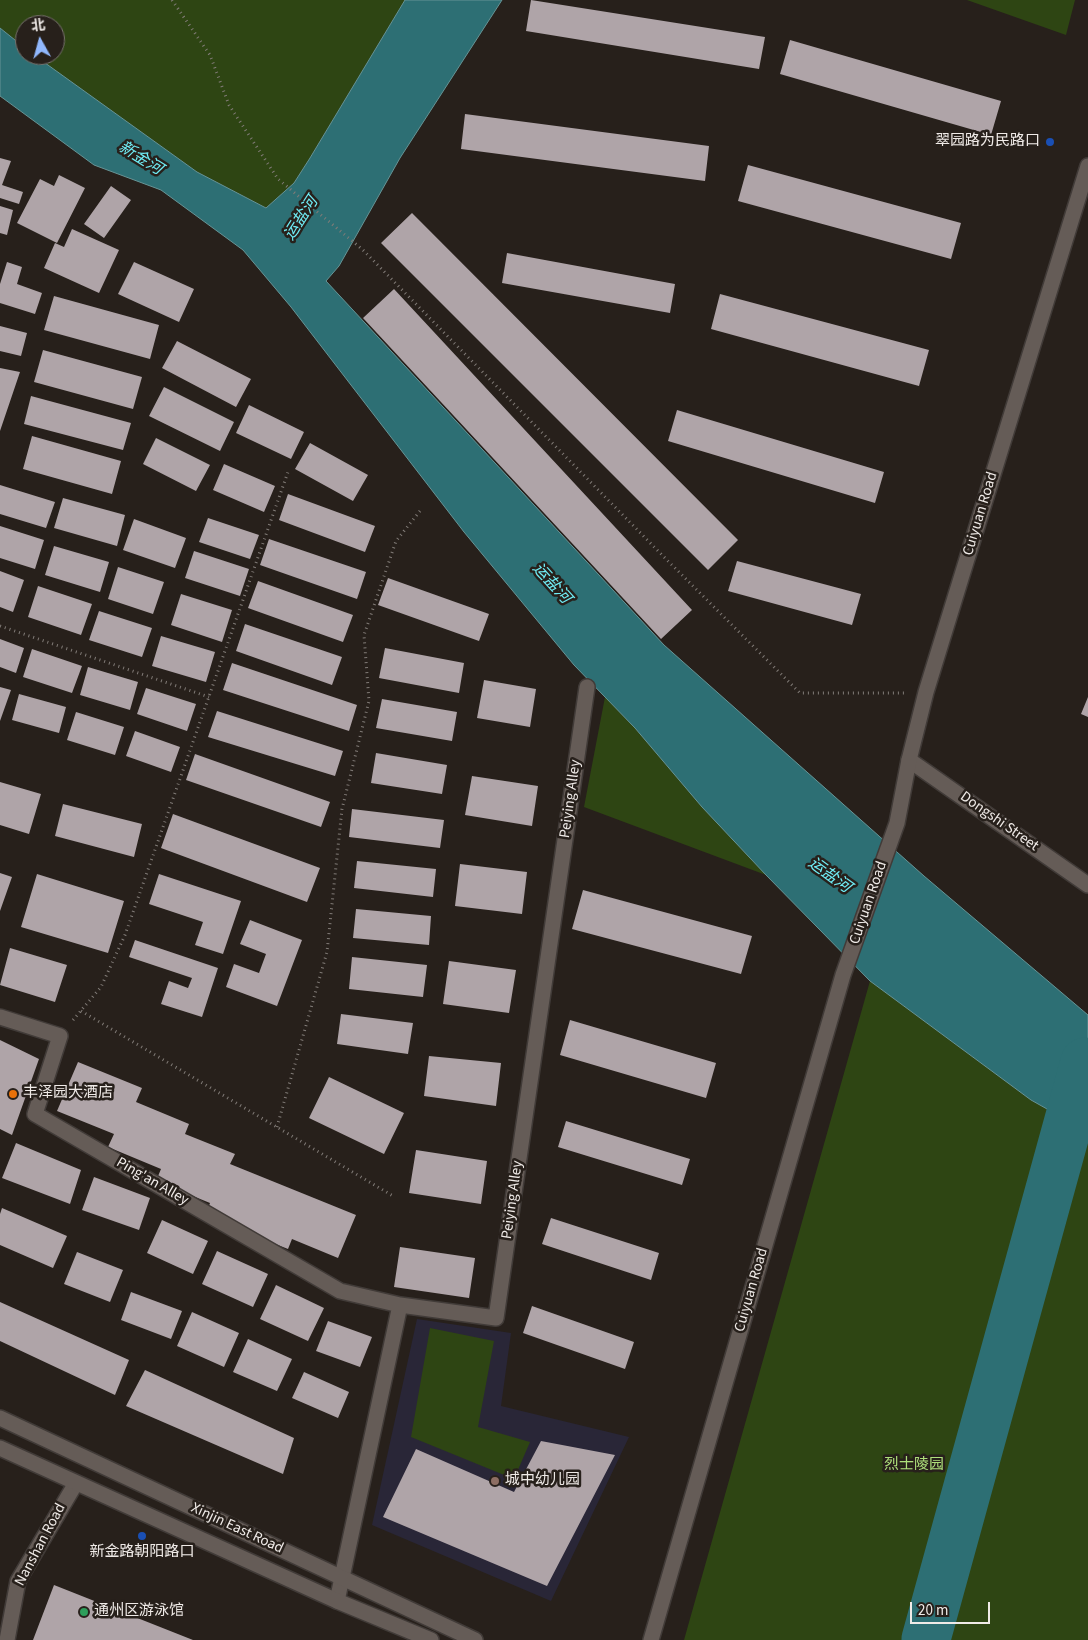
<!DOCTYPE html>
<html>
<head>
<meta charset="utf-8">
<style>
	body { margin:0 }
	#map { position:relative; width:1088px; height:1640px; overflow:hidden; background:#27201b; font-family:"Source Sans 3","Noto Sans SC",sans-serif }
	canvas { display:block }
	.north { position:absolute; left:15px; top:15px; width:50px; height:50px; box-sizing:border-box; background:#27201b; border:1px solid #77716d; border-radius:50%; rotate:353deg; font-size:14px; font-weight:700; line-height:20px; text-align:center; color:#efeae7 }
	.north::after { content:''; display:block; margin:auto; width:18px; height:22px; background:#91b8fd; clip-path:polygon(50% 0,100% 100%,50% 72%,0 100%) }
	.scale { position:absolute; left:910px; top:1602px; width:80px; height:22px; box-sizing:border-box; border:2px solid #efeae7; border-top:0; padding-left:6px; font-size:15px; line-height:18px; white-space:nowrap; color:#efeae7; -webkit-text-stroke:4px #27201b; paint-order:stroke }
</style>
</head>
<body>
<div id="map">
<canvas width="1088" height="1640"></canvas>
<div class="north">北</div>
<div class="scale">20 m</div>
</div>
<script>
const context = document.querySelector('canvas').getContext('2d');
context.lineJoin = 'round';
function paint(path, color) { context.fillStyle = color; context.fill(path, 'evenodd'); }
const toPath = rows => new Path2D(rows.map(r => 'M' + r).join(''));
function stroke(path, color, width, dash) { context.strokeStyle = color; context.lineWidth = width; context.lineCap = dash ? 'butt' : 'round'; context.setLineDash(dash || []); context.stroke(path); }
function drawText(font, color, halo, rows, align = 'center') {
  context.font = font + ' "Source Sans 3","Noto Sans SC",sans-serif'; context.lineWidth = 5; context.setLineDash([]); context.textBaseline = 'middle'; context.strokeStyle = halo; context.fillStyle = color; for (const [text, x, y, turn = 0] of rows) {
    context.save(); context.translate(x, y); context.rotate((+turn || 0) * Math.PI / 180); context.textAlign = isNaN(turn) ? turn : align; if (halo) context.strokeText(text, 0, 0); context.fillText(text, 0, 0); context.restore();
  }
}
paint(toPath([
	[417,1319,511,1333,501,1406,629,1437,551,1601,372,1525]
]), '#292637');
paint(toPath([
	[0,0,405,0,310,158,294,183,266,208,197,172,43,62,34,55,55,55,55,25,25,25,25,48,0,28],
	[967,0,1075,0,1066,35],
	[605,697,635,728,702,807,766,875,584,807],
	[870,981,1031,1100,1088,1132,1088,1640,684,1640],
	[430,1328,494,1341,478,1427,530,1442,514,1479,411,1437]
]), '#2e4513');
const water = toPath([
	[405,0,502,0,400,158,339,266,326,281,664,645,924,876,1088,1015,1088,1132,1031,1100,870,981,766,875,702,807,635,728,574,665,464,532,291,307,243,250,161,190,94,165,0,96,0,28,25,48,25,55,34,55,197,172,266,208,294,183,310,158,405,0]
]);
paint(water, '#2d6f74');
stroke(water, '#679496', 1);
stroke(toPath([
	[926,1639,1085,1062]
]), '#2d6f74', 49);
paint(toPath([
	[531,0,765,37,759,69,526,31],
	[790,40,1001,101,991,135,780,74],
	[465,114,709,146,705,181,461,149],
	[0,158,11,161,2,185,23,192,19,204,0,198],
	[748,165,961,223,951,259,738,201],
	[59,175,85,188,57,243,17,223,40,179,54,186],
	[111,186,131,200,104,238,84,224],
	[0,206,13,210,7,235,0,233],
	[412,213,738,540,708,570,381,243],
	[72,229,119,250,99,293,44,268,55,243,64,247],
	[507,253,675,284,670,313,502,283],
	[7,262,22,267,17,284,42,293,35,314,0,303,0,284],
	[134,262,194,289,179,322,118,294],
	[394,289,692,610,661,639,363,318],
	[720,294,929,350,919,386,711,329],
	[54,296,159,325,150,359,44,330],
	[0,326,27,333,21,356,0,351],
	[177,341,251,379,236,407,162,368],
	[43,350,142,377,133,409,34,382],
	[0,368,20,372,0,431],
	[164,387,234,422,220,451,149,416],
	[31,396,131,423,123,450,24,424],
	[249,405,304,432,291,459,236,433],
	[677,410,884,472,875,503,668,441],
	[32,436,121,461,112,494,23,469],
	[156,438,210,465,196,491,143,464],
	[310,443,368,475,353,501,295,469],
	[224,464,275,486,264,512,213,490],
	[0,485,55,502,46,528,0,514],
	[288,494,375,526,365,552,279,520],
	[63,498,125,515,117,546,54,528],
	[208,518,259,535,250,559,199,542],
	[134,519,186,538,175,568,123,550],
	[0,526,44,540,35,569,0,558],
	[269,539,366,572,357,599,260,565],
	[54,546,109,562,100,592,45,575],
	[194,551,249,569,240,596,185,578],
	[737,561,861,594,852,625,728,591],
	[118,567,164,582,153,614,108,599],
	[0,571,24,580,13,612,0,607],
	[388,578,489,614,479,641,378,605],
	[258,581,353,615,343,642,248,608],
	[38,586,92,604,81,635,28,617],
	[181,594,232,610,222,642,171,625],
	[99,611,152,628,142,657,89,640],
	[245,624,342,657,332,685,236,651],
	[161,636,215,652,206,682,152,666],
	[0,639,24,648,16,673,0,667],
	[385,648,464,663,459,693,379,678],
	[32,649,82,666,72,693,23,677],
	[232,663,357,705,349,731,223,690],
	[88,667,138,682,130,710,80,695],
	[484,680,536,689,530,727,477,718],
	[0,687,11,690,0,721],
	[146,688,196,704,187,731,137,714],
	[19,694,66,707,59,733,12,720],
	[1088,697,1088,717,1081,714],
	[382,699,457,712,452,741,376,728],
	[217,711,343,751,335,776,208,737],
	[76,712,124,727,115,755,67,740],
	[135,731,180,747,171,772,126,756],
	[376,753,447,765,442,794,371,783],
	[195,754,330,802,321,827,186,780],
	[472,776,538,786,532,826,465,815],
	[0,782,41,794,29,834,0,825],
	[63,804,142,824,134,857,55,836],
	[352,809,444,820,440,848,349,837],
	[173,814,320,868,307,902,161,848],
	[357,861,436,869,433,897,354,888],
	[460,864,527,872,522,914,455,906],
	[0,873,12,877,0,911],
	[37,874,124,901,108,953,21,927],
	[159,874,241,901,223,954,195,945,203,922,149,904],
	[583,890,752,936,741,974,572,929],
	[356,909,431,916,429,945,353,938],
	[250,920,302,940,277,1006,226,987,234,964,259,973,266,954,240,944],
	[135,940,218,968,202,1017,161,1004,169,981,188,988,192,978,129,957],
	[10,948,67,965,55,1002,0,985],
	[352,957,427,965,423,997,349,989],
	[449,961,516,970,509,1013,443,1004],
	[341,1014,413,1023,408,1054,337,1044],
	[570,1020,716,1063,706,1098,560,1055],
	[0,1040,39,1059,12,1135,0,1129],
	[429,1056,501,1063,496,1106,424,1096],
	[78,1062,142,1088,136,1102,189,1124,185,1134,235,1154,230,1164,356,1215,338,1258,292,1239,288,1249,205,1216,210,1203,156,1181,161,1169,108,1147,114,1134,57,1111],
	[329,1077,404,1113,384,1154,309,1118],
	[566,1121,690,1159,682,1185,558,1147],
	[16,1143,81,1170,70,1204,2,1178],
	[416,1150,487,1161,481,1204,409,1193],
	[94,1177,150,1198,139,1230,82,1210],
	[2,1208,67,1236,53,1268,0,1245,0,1214],
	[551,1218,659,1253,651,1280,542,1244],
	[162,1220,208,1241,193,1274,147,1253],
	[400,1247,475,1258,469,1298,394,1287],
	[217,1251,268,1274,253,1307,202,1284],
	[77,1252,123,1270,110,1302,64,1284],
	[276,1285,324,1308,308,1341,260,1319],
	[131,1292,182,1311,171,1339,121,1320],
	[0,1302,129,1360,115,1395,0,1341],
	[532,1306,634,1342,625,1369,523,1333],
	[192,1312,239,1333,224,1367,177,1346],
	[328,1321,372,1337,360,1367,316,1351],
	[248,1339,292,1359,277,1391,233,1372],
	[145,1370,294,1438,283,1474,126,1406],
	[304,1372,349,1392,338,1418,292,1398],
	[541,1441,615,1455,547,1586,383,1517,416,1449,514,1492],
	[54,1585,193,1640,33,1640]
]), '#afa4a8');
const street = toPath([
	[909,760,1088,885],
	[0,1017,60,1036,35,1114,340,1291,400,1305],
	[337,1601,400,1305,496,1318,587,687],
	[7,1640,18,1581,76,1483]
]);
const secondary = toPath([
	[0,1418,475,1640],
	[0,1448,337,1601,431,1640],
	[651,1640,843,975,897,823,909,760,926,692,1088,166]
]);
stroke(street, '#413b38', 18);
stroke(secondary, '#413b38', 18);
stroke(toPath([
	[172,0,210,55,229,105,278,179,363,250,665,558,800,693,905,693],
	[0,626,209,697],
	[81,1011,393,1196],
	[73,1020,101,987,125,935,288,472],
	[277,1127,327,952,342,809,369,701,364,635,396,541,420,511]
]), '#827c78', 3, [1, 4]);
stroke(street, '#655c57', 15);
stroke(secondary, '#655c57', 15);
for (const [x, y, r, color] of [
	[1050,142,5,"#1a4fb4"],
	[13,1094,5,"#e8710a"],
	[495,1481,5,"#8d6e63"],
	[142,1536,5,"#1a4fb4"],
	[84,1612,5,"#2e9e5b"]
]) { const dot = new Path2D(); dot.arc(x, y, r, 0, 2 * Math.PI); context.fillStyle = color; context.fill(dot); stroke(dot, '#27201b', 2); }
drawText('15px', '#efeae7', '#27201b', [
	["翠园路为民路口",1040,142,"right"],
	["丰泽园大酒店",23,1094],
	["城中幼儿园",505,1481],
	["新金路朝阳路口",142,1553,"center"],
	["通州区游泳馆",94,1612]
], 'left');
drawText('15px', '#efeae7', '#27201b', [
	["Cuiyuan Road",981,514,-73],
	["Peiying Alley",571,799,-82],
	["Dongshi Street",999,822,35],
	["Cuiyuan Road",869,903,-71],
	["Ping'an Alley",152,1182,30],
	["Peiying Alley",513,1200,-82],
	["Cuiyuan Road",752,1290,-74],
	["Xinjin East Road",237,1529,25],
	["Nanshan Road",41,1545,-62]
]);
drawText('15px', '#aee07b', '#27201b', [
	["烈士陵园",914,1466]
]);
drawText('italic 16px', '#70eef7', '#27201b', [
	["新金河",140,159,32],
	["运盐河",302,219,-57],
	["运盐河",551,584,48],
	["运盐河",829,876,36]
]);
</script>
</body>
</html>
